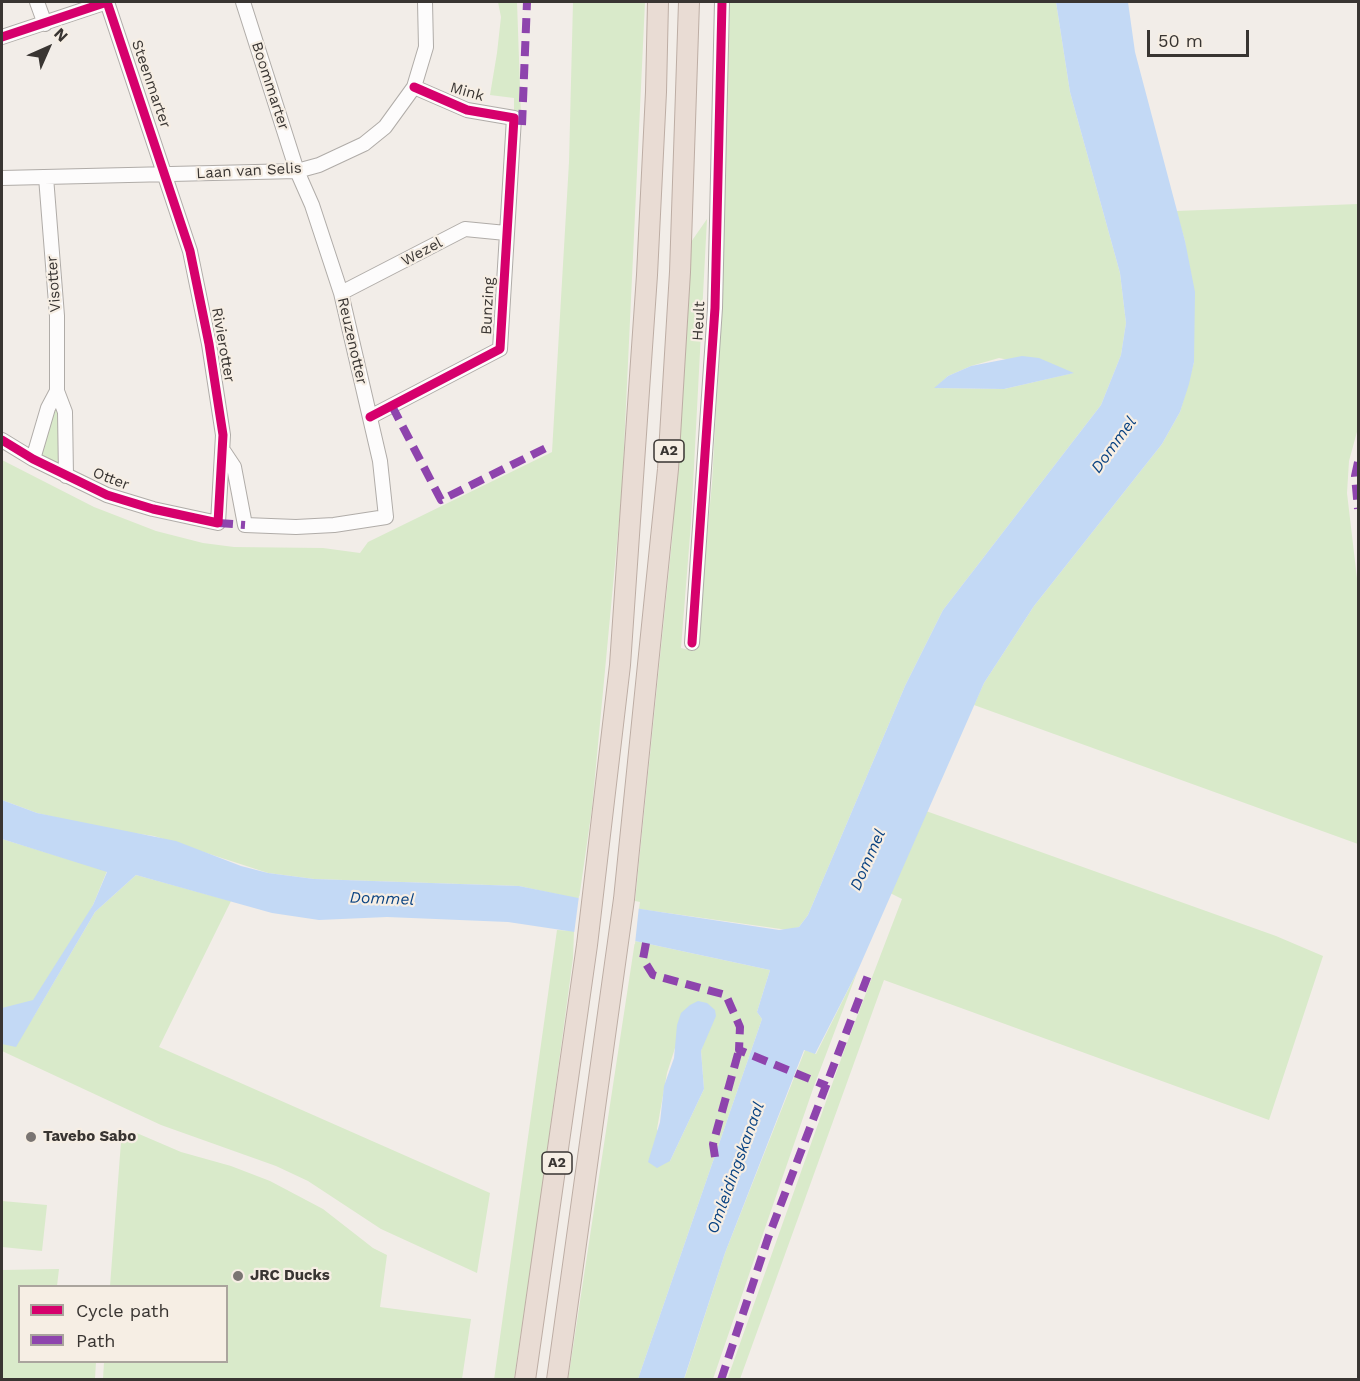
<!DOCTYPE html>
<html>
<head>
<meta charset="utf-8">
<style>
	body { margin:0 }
	#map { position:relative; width:1360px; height:1381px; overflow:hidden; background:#f2ede8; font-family:"Work Sans",sans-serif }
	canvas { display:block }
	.frame { position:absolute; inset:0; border:3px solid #393532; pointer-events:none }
	.legend { position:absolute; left:18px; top:1285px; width:210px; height:78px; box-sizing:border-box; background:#f6eee4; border:2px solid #aaa49d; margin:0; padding:8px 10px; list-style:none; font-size:18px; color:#393532 }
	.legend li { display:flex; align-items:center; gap:12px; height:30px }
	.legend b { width:30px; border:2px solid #aaa49d }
	.north { position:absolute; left:18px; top:18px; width:60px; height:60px; -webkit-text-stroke:4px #f6eee4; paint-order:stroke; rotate:45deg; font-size:16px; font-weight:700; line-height:24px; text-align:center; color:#393532 }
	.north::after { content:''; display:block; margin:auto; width:21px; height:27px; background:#393532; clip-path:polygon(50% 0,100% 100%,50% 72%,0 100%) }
	.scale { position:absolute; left:1147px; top:30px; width:102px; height:27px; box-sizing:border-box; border:3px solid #393532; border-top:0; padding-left:8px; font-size:18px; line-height:21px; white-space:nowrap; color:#393532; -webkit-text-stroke:4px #f6eee4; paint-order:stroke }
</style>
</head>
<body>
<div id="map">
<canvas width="1360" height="1381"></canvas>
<div class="frame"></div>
<ul class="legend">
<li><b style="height:8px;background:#d6006c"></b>Cycle path</li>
<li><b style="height:8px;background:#8e44ad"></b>Path</li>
</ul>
<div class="north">N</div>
<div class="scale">50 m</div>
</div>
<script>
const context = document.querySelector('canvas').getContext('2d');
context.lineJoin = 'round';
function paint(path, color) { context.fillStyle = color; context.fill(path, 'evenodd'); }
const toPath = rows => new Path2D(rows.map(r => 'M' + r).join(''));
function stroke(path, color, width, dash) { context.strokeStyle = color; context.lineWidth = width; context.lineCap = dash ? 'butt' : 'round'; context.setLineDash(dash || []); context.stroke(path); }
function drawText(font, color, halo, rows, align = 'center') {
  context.font = font + ' "Work Sans",sans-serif'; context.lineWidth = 4.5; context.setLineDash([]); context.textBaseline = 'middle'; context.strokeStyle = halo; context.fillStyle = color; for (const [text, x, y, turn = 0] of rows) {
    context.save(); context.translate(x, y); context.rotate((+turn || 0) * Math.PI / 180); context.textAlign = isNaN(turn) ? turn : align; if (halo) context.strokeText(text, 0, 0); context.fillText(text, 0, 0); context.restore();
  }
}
paint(toPath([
	[498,2,517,2,521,116,514,115,514,98,490,95,497,53,501,17],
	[573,2,645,2,622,490,592,808,579,899,519,886,314,879,268,873,154,836,105,829,37,813,2,800,2,460,94,507,156,531,203,543,234,547,323,548,360,553,368,542,552,452,569,162],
	[730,2,1056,2,1070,92,1120,273,1126,323,1121,355,1101,405,943,610,905,686,808,915,799,927,788,930,639,909,640,902,635,901,672,540,691,242,707,219,691,523,681,648,694,651,700,610,712,483,719,356],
	[999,358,1073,373,1004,389,935,388,948,376,971,366],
	[1358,204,1358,428,1349,461,1347,493,1358,587,1358,844,974,705,984,683,1034,606,1162,444,1180,412,1194,362,1185,241,1176,211],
	[59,405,62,459,59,465,41,456,52,406],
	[926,811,1276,936,1323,956,1269,1120,884,980,740,1379,727,1380,845,1048,902,899,890,893],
	[2,839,107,871,93,905,31,1021,95,912,136,875,231,901,159,1047,490,1193,477,1273,381,1229,308,1181,276,1166,161,1125,2,1051],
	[557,930,574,931,573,958,538,1218,514,1379,494,1380],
	[635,941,770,970,757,1012,762,1019,638,1379,568,1380],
	[703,1045,701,1051,704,1089,670,1161,657,1129,667,1073,675,1048],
	[858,970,814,1086,713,1379,684,1380,725,1253,805,1050,816,1054],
	[132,1131,181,1152,231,1166,270,1181,323,1209,373,1248,387,1255,380,1307,471,1319,462,1379,103,1379,104,1362,226,1362,226,1286,110,1286,121,1142,123,1137],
	[2,1201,47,1205,42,1251,2,1247],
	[59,1269,57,1286,20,1286,20,1362,96,1362,95,1379,2,1379,2,1270]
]), '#d9eaca');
paint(toPath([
	[1056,2,1128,2,1135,52,1185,241,1195,292,1194,362,1189,384,1180,412,1162,444,1034,606,984,683,858,970,815,1054,804,1050,725,1253,684,1379,638,1379,762,1019,757,1012,770,970,635,941,508,922,387,917,319,920,272,913,136,875,95,912,16,1047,2,1044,2,1008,33,1000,93,905,107,872,2,839,2,800,37,813,176,841,241,866,268,873,314,879,519,886,608,904,779,930,799,927,808,915,905,686,943,610,1101,405,1121,355,1126,323,1120,273,1070,92],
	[1022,356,1039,358,1074,373,1004,389,934,388,948,376,971,366],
	[698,1001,707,1003,715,1010,716,1016,701,1051,704,1089,670,1161,657,1168,648,1162,660,1122,664,1086,674,1058,677,1025,681,1013,690,1005]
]), '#c3d9f5');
paint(toPath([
	[579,896,639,906,635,944,574,934]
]), '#f2ede8');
const minor = toPath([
	[37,2,45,24],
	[2,37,107,2,190,251,209,344,223,435,218,523,153,509,107,495,33,459,2,440],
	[46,177,57,316,57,391,65,412,66,476],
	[2,178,297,171,319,165,364,144,385,127,414,87,426,47,425,2],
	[341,293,465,229,506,233],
	[370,417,500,349,514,118,467,110,414,87],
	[224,452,234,467,245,525,296,527,334,525,386,517,380,461,341,293,312,205,297,171,243,2],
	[33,459,48,408,57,391],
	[692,643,715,308,722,2]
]);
const highway = toPath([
	[525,1380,587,945,620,665,647,275,656,92,658,2],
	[557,1380,624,899,668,469,680,272,689,2]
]);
stroke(minor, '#b0aca8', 16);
stroke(highway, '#bdada4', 22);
stroke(minor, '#fdfcfc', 14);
stroke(highway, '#e9dcd4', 20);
stroke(toPath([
	[522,125,527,2],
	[392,406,441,500,548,447],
	[1358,462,1355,476,1358,509],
	[218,523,245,525],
	[646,943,643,959,653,975,726,995,740,1027,739,1050,827,1086],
	[715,1157,713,1144,739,1050],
	[721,1380,768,1238,870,970]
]), '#8e44ad', 8, [15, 8]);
stroke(toPath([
	[2,37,107,2,190,251,209,344,223,435,218,523,153,509,107,495,33,459,2,440],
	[370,417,500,349,514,118,467,110,414,87],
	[692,643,715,308,722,2]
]), '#d6006c', 9);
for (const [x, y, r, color] of [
	[31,1137,6,"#7a7572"],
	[238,1276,6,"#7a7572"]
]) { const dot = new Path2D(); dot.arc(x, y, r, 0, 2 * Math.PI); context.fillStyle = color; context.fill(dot); stroke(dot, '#f6eee4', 2); }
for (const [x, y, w] of [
	[669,451,30],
	[557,1163,30]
]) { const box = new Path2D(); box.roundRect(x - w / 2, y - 11, w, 22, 4.5); context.fillStyle = '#f6eee4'; context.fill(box); stroke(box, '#393532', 1.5); }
drawText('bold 14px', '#393532', null, [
	["A2",669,451],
	["A2",557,1163]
]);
drawText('15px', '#393532', '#f6eee4', [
	["Steenmarter",151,84,71],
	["Boommarter",270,86,72],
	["Mink",467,92,16],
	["Laan van Selis",249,171,-3],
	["Wezel",422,252,-28],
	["Visotter",54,284,-94],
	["Bunzing",488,306,-87],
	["Heult",699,321,-87],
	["Reuzenotter",352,341,77],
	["Rivierotter",223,345,80],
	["Otter",111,479,21]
]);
drawText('bold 15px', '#393532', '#f6eee4', [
	["Tavebo Sabo",43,1137],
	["JRC Ducks",250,1276]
], 'left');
drawText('italic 16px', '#0a4382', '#f6eee4', [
	["Dommel",1114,445,-54],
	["Dommel",868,860,-66],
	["Dommel",382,899,2],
	["Omleidingskanaal",736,1168,-70]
]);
</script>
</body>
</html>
